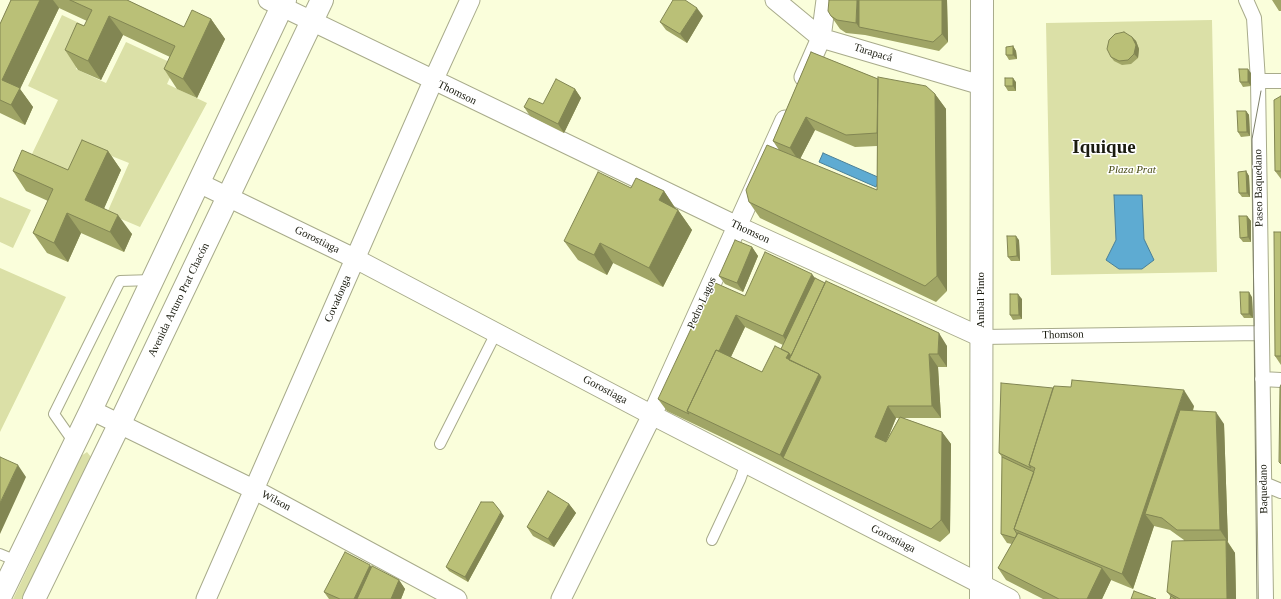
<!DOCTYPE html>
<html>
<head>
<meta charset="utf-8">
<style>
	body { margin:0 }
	canvas { display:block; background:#fafedb }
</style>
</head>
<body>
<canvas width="1281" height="599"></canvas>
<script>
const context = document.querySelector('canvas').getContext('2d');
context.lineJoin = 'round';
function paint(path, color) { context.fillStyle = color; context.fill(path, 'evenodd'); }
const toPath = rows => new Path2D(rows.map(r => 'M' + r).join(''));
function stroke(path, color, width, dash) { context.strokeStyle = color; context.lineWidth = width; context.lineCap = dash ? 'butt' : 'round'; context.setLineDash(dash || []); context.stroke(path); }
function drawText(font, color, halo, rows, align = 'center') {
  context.font = font + ' "Times New Roman",serif'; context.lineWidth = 3; context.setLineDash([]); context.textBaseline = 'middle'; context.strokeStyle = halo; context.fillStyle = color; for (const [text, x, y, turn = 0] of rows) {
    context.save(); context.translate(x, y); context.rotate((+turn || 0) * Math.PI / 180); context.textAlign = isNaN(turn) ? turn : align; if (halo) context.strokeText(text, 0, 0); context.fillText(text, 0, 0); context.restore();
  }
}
paint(toPath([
	[62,15,94,30,76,69,106,83,126,42,176,65,167,84,207,103,140,227,107,213,129,163,94,149,80,179,31,156,58,100,28,86],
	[1212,20,1217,272,1051,275,1046,23],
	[0,197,31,210,13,248,0,242],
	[0,268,66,297,0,432],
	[87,452,91,457,22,599,13,599,81,456]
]), '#dbe0a7');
const water = toPath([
	[823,153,880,178,876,187,819,162,823,153],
	[1114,195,1142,195,1144,239,1154,260,1142,269,1119,269,1106,260,1116,240,1114,195]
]);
paint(water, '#5eabd2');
stroke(water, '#4a8098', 1);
const service = toPath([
	[75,444,54,414,120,281,153,280],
	[440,444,496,333],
	[712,540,740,480,746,463],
	[0,554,17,561]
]);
const pedestrian = toPath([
	[1246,0,1254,18,1258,81,1266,599],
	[1258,81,1281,81],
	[981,337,1262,333],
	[1262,379,1281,380],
	[1264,484,1281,491]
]);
const minor = toPath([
	[268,0,737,226,981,337],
	[775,0,821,38,981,85],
	[804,77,821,38,826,0],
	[199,183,356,259,652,415,1010,599],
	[91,410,255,490,457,599],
	[206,599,433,81,470,0],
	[561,599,652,415,785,120]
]);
const tertiary = toPath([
	[981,599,982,0]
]);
const primary = toPath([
	[0,597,91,410,285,0],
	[34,599,120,423,322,0]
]);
stroke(service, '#a8ab8b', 12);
stroke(pedestrian, '#a8ab8b', 16);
stroke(minor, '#a8ab8b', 21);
stroke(tertiary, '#a8ab8b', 24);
stroke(primary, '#a8ab8b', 24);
stroke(service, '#fff', 10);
stroke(pedestrian, '#fff', 14);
stroke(minor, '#fff', 19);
stroke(tertiary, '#fff', 22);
stroke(primary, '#fff', 22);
stroke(toPath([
	[1257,599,1252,139,1261,91]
]), '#7d7f69', 1);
paint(toPath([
	[11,0,127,0,184,27,211,19,225,39,197,98,177,89,164,69,170,57,123,35,101,80,78,70,65,50,84,26,87,21,59,8,20,89,33,107,25,125,0,113,0,24],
	[947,0,948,42,939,51,865,35,846,33,840,29,831,16],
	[1272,0,1281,0,1281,11,1279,11],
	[703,16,687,43,666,30,660,22],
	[1132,37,1136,41,1139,49,1138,58,1131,64,1122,65,1114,61,1111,57],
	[1013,46,1016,51,1017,59,1009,60,1006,55],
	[811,52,878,79,935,94,946,109,947,291,936,302,760,218,749,202,779,150,773,141],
	[815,130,855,147,877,146,877,190,800,159],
	[1251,73,1251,86,1243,87,1240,82],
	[1016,82,1016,91,1008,91,1005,86],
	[575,89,581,98,564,133,530,116,524,107,543,104],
	[1281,96,1281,179,1275,171],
	[1246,111,1249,115,1250,136,1241,137,1238,132],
	[108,151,121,170,104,208,132,234,124,252,81,233,68,262,47,253,33,233,48,201,26,191,13,171,68,170],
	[1246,171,1249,176,1250,197,1242,197,1239,193],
	[631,188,664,191,676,209,678,210,692,230,663,287,613,263,607,275,578,260,564,241],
	[1247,216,1251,221,1251,242,1243,242,1240,238],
	[1281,232,1281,365,1275,356],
	[1019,240,1020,261,1011,261,1008,257],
	[752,247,758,256,743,292,725,284,719,276],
	[815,278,947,346,947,367,938,367,941,418,903,418,942,432,951,444,950,533,940,542,667,411,658,399,745,296],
	[745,327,783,345,781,349,762,372,731,357],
	[896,418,899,418,887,441],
	[1252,297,1253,318,1244,318,1241,314],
	[1022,299,1022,319,1013,320,1010,315],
	[1194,406,1193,411,1224,424,1228,542,1235,553,1236,599,1170,599,1171,597,1167,592,1184,540,1170,530,1154,526,1133,589,1111,580,1102,599,1043,599,1006,580,998,568,1012,544,1007,543,1001,534,1002,457,999,453],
	[569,504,576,513,554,547,533,536,527,527],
	[504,516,468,582,449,571,446,567],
	[372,567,399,580,405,589,401,599,329,599,324,592]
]), '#a0a566');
paint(toPath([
	[40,0,53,0,59,8,20,89,33,107,25,125,11,105,2,80],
	[857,0,865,0,859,27,856,23],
	[942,0,947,0,948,42,942,34],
	[697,8,703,16,687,43,680,34],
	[109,16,123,35,101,80,88,61],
	[211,19,225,39,197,98,183,79],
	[1132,37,1136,41,1139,49,1138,58,1134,54],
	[1013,46,1016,51,1017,59,1013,55],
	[1248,69,1251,73,1251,86,1248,82],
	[1013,78,1016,82,1016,91,1013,86],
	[575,89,581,98,564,133,558,124],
	[935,94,946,109,947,291,937,276],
	[1246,111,1249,115,1250,136,1247,132],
	[806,117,815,130,799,161,790,148],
	[108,151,121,170,99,220,85,200],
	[1246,171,1249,176,1250,197,1247,193],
	[664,191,677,211,659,200],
	[678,210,692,230,663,287,649,268],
	[67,213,81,233,68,262,54,243],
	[118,215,132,234,124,252,110,232],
	[1247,216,1251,221,1251,242,1248,237],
	[1016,236,1019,240,1020,261,1017,256],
	[600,243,613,263,607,275,594,255],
	[752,247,758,256,743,292,737,283],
	[812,274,821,286,791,349,783,336],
	[1249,292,1252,297,1253,318,1249,314],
	[1018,294,1022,299,1022,319,1019,315],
	[736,315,745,327,702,418,690,412],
	[939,333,947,346,947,367,938,354],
	[789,353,800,367,786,358],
	[929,354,938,367,941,418,932,406],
	[819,374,830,389,783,458,780,455],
	[1184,390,1194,406,1157,517,1145,514,1154,526,1133,589,1122,574],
	[888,406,896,418,883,449,875,437],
	[1216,412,1224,424,1228,542,1220,530],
	[942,432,951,444,950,533,941,520],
	[18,465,26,477,0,534,0,503],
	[569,504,576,513,554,547,548,539],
	[501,512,504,516,468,582,465,577],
	[1226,540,1235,553,1236,599,1227,599],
	[370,565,376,574,364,599,354,599],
	[1102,568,1111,580,1102,599,1087,599],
	[399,580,405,589,401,599,391,599]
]), '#828653');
const building = toPath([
	[11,0,40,0,2,80,20,88,11,105,0,100,0,24,11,0],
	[70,0,127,0,184,27,192,10,211,19,183,79,164,69,175,46,109,16,88,61,65,50,77,23,84,26,92,10,70,0],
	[673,0,685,0,697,8,680,34,660,22,673,0],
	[829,0,857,0,856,23,837,20,831,16,828,11,829,0],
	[859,0,942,0,942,34,933,42,859,27,859,0],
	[1124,32,1132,37,1136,45,1134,54,1128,60,1119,61,1111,57,1107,49,1109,40,1115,34,1124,32],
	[1013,46,1013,55,1006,55,1006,47,1013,46],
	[811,52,878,79,877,133,846,135,806,117,790,148,773,141,811,52],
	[1239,69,1248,69,1248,82,1240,82,1239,69],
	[878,77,926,86,935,94,937,276,925,286,749,202,746,190,767,145,877,190,878,77],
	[1005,78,1013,78,1013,86,1005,86,1005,78],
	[556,79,575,89,558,124,524,107,529,98,543,104,556,79],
	[1281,96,1281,171,1275,171,1274,100,1281,96],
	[1237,111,1246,111,1247,132,1238,132,1237,111],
	[82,140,108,151,85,200,118,215,110,232,67,213,54,243,33,233,53,189,13,171,22,150,68,170,82,140],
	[1246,171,1247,193,1239,193,1238,172,1246,171],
	[598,172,631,188,636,178,664,191,659,200,678,210,649,268,600,243,594,255,564,241,598,172],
	[1239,216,1247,216,1248,237,1240,238,1239,216],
	[1274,232,1281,232,1281,356,1275,356,1274,232],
	[1007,236,1016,236,1017,256,1008,257,1007,236],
	[735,240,752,247,737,283,719,276,735,240],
	[765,252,812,274,783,336,736,315,719,351,716,350,687,411,689,414,658,399,713,282,745,296,765,252],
	[815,278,825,283,791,356,789,353,781,349,815,278],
	[826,281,939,333,938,354,929,354,932,406,888,406,875,437,886,442,900,417,942,432,941,520,931,529,783,458,821,377,819,374,789,360,826,281],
	[1240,292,1249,292,1249,314,1241,314,1240,292],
	[1010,294,1018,294,1019,315,1010,315,1010,294],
	[775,346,789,353,786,358,819,374,780,455,687,411,716,350,762,372,775,346],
	[1072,380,1184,390,1122,574,1014,529,1035,468,1029,465,1054,386,1071,387,1072,380],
	[1001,383,1053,388,1029,465,1031,468,999,453,1001,383],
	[1281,385,1281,464,1279,462,1280,387,1281,385],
	[1180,410,1216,412,1220,530,1177,530,1162,518,1145,514,1180,410],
	[0,457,18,465,0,503,0,457],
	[1002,457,1034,472,1014,529,1017,534,1015,538,1001,534,1002,457],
	[548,491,569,504,548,539,527,527,548,491],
	[481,502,493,502,501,512,465,577,446,567,481,502],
	[1018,533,1102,568,1087,599,1059,599,998,568,1018,533],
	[1226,540,1227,599,1180,599,1167,592,1172,541,1226,540],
	[345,552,370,565,354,599,340,599,324,592,345,552],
	[372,566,399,580,391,599,357,599,372,566],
	[1134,591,1156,599,1131,599,1134,591],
	[1171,596,1176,599,1170,599,1171,596]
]);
paint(building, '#bac077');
stroke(building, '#828653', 1);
drawText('11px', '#1a1b0f', '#fff', [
	["Tarapacá",873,53,17],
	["Thomson",457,93,26],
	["Paseo Baquedano",1259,188,-91],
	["Thomson",750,232,25],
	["Gorostiaga",317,240,26],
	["Covadonga",338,299,-66],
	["Avenida Arturo Prat Chacón",179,300,-64],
	["Aníbal Pinto",981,300,-90],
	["Pedro Lagos",702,303,-66],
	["Thomson",1063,335,-1],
	["Gorostiaga",605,390,28],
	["Baquedano",1264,489,-91],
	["Wilson",276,501,28],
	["Gorostiaga",893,539,27]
]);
drawText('italic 11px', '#474a13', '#fff', [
	["Plaza Prat",1132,170]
]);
drawText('bold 19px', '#1a1b0f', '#fff', [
	["Iquique",1104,148]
]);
</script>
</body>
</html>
